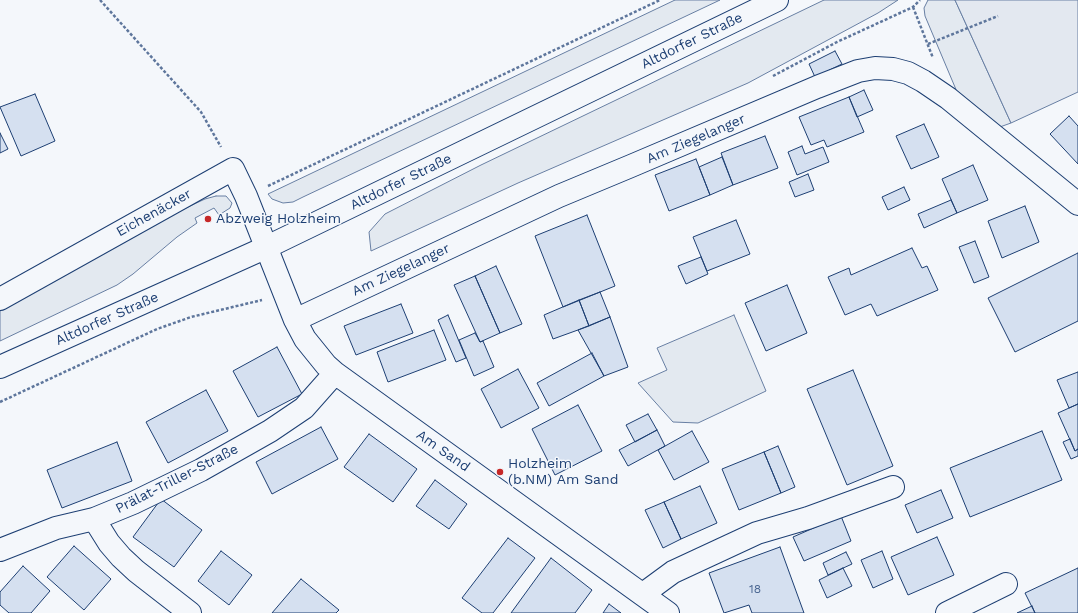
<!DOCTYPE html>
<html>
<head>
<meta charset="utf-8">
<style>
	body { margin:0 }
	canvas { display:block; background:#f4f7fb }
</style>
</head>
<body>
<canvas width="1078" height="613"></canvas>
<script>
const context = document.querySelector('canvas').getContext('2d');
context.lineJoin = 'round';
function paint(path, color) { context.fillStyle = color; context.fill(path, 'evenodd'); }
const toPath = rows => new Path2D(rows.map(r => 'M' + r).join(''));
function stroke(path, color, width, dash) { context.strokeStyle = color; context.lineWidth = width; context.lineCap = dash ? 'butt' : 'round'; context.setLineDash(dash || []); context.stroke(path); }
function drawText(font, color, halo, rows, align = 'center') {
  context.font = font + ' "Work Sans",sans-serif'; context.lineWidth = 3; context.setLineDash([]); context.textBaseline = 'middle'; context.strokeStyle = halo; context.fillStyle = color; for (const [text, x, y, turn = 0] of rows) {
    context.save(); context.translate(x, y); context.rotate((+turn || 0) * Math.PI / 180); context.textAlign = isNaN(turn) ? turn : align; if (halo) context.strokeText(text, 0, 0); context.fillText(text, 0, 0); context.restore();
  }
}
const green = toPath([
	[675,0,720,0,303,197,293,202,283,203,272,199,268,194,675,0],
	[824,0,898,0,878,13,748,83,518,183,371,251,369,232,385,214,481,165,824,0],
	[928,0,955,0,1011,123,997,128,960,99,925,16,924,8,928,0],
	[216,196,226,196,232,203,230,208,219,215,214,208,195,218,197,223,177,237,133,274,117,285,0,341,0,311,175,213,205,199,216,196],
	[734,315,766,391,698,423,673,422,638,383,667,370,657,348,734,315]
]);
paint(green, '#e3e9f0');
stroke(green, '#687fa3', 1);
const parking = toPath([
	[955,0,1078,0,1078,92,1011,123,955,0]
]);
paint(parking, '#e3e8f0');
stroke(parking, '#687fa3', 1);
const building = toPath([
	[835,51,842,64,815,77,809,64,835,51],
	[864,90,873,110,857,117,849,97,864,90],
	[35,94,55,141,21,156,0,107,35,94],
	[849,97,864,132,827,147,824,140,811,145,799,117,849,97],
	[1069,116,1078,126,1078,164,1050,134,1069,116],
	[924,124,939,157,911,169,896,136,924,124],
	[0,133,8,149,0,153,0,133],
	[765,136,778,168,733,185,721,153,765,136],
	[802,146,805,154,823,147,829,162,797,175,788,152,802,146],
	[722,157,733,185,710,195,699,167,722,157],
	[696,159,710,195,669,211,655,175,696,159],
	[973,165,988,200,957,213,942,179,973,165],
	[808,174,814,190,795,197,789,182,808,174],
	[904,187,910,200,888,210,882,197,904,187],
	[951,200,957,213,924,228,918,214,951,200],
	[1025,206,1039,242,1002,258,988,221,1025,206],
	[587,215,615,286,563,307,535,236,587,215],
	[736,220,750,254,707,271,693,237,736,220],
	[975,241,989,277,974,283,959,247,975,241],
	[912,248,922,268,927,266,938,290,877,316,871,304,845,315,828,277,849,268,851,275,912,248],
	[1078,253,1078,321,1015,352,988,298,1078,253],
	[701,257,708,274,686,284,678,266,701,257],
	[496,266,522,324,500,333,475,276,496,266],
	[475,276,500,333,480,342,454,285,475,276],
	[787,285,807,333,766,351,745,303,787,285],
	[600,292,610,317,589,326,579,300,600,292],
	[579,300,589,326,553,339,544,315,579,300],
	[401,304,413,333,356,355,344,326,401,304],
	[448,315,466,358,456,362,438,320,448,315],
	[610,317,628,367,604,376,578,330,610,317],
	[434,330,446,360,388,382,377,352,434,330],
	[475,333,480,342,483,341,494,367,474,376,459,340,475,333],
	[277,347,302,394,258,417,233,371,277,347],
	[592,353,604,376,549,406,537,383,592,353],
	[518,369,539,408,501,428,481,389,518,369],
	[853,370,893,466,847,485,807,389,853,370],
	[1078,372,1078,404,1069,408,1057,380,1078,372],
	[206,390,228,431,168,463,146,422,206,390],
	[1078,404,1078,449,1075,451,1058,413,1078,404],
	[578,405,602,451,555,475,532,429,578,405],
	[648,414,657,430,635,442,626,425,648,414],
	[321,427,338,459,272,494,256,462,321,427],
	[657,430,665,446,628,466,619,450,657,430],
	[692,431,709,462,674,480,658,450,692,431],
	[1042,431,1062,480,970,517,950,468,1042,431],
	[369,434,417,469,393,502,344,467,369,434],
	[1070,439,1075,451,1078,449,1078,456,1071,459,1063,442,1070,439],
	[117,442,132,481,62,508,47,470,117,442],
	[778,446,795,487,781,493,764,452,778,446],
	[764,452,781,493,739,510,722,469,764,452],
	[435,480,467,504,449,529,416,506,435,480],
	[700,486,717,523,681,539,664,502,700,486],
	[941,490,953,518,917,533,905,505,941,490],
	[161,499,202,530,174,567,133,537,161,499],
	[664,502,681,539,663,548,645,510,664,502],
	[841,516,851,541,804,561,793,537,841,516],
	[937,537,954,575,908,595,891,557,937,537],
	[508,538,535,558,493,613,482,613,462,598,508,538],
	[74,546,111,579,84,610,47,577,74,546],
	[780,547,804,613,752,613,749,605,724,613,709,573,780,547],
	[221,551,252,575,229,605,198,581,221,551],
	[882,551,893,579,873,588,861,560,882,551],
	[846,552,852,564,828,575,823,563,846,552],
	[551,558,592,590,575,613,511,613,551,558],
	[23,566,50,591,31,613,9,613,0,605,0,592,23,566],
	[843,568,852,586,827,598,819,580,843,568],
	[1078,568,1078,613,1035,613,1025,593,1078,568],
	[301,579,339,610,336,613,272,613,301,579],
	[609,604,621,613,603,613,609,604],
	[1032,606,1035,613,1017,613,1032,606]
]);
paint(building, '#d5e0f0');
stroke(building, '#1d3f73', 1);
const minor = toPath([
	[0,299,233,169,246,196,295,320,305,339,326,365,335,373,668,613],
	[295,320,559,196,631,166,817,87,858,71,875,68,893,69,908,73,923,81,948,98,1078,204],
	[94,519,109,543,121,557,136,571,190,613],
	[0,550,56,528,94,519,133,503,201,470,270,431,304,408,335,373],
	[643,594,673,572,757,533,808,518,893,487],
	[947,613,1006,584]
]);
const major = toPath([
	[0,367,267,247,777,0]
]);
stroke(minor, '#1d3f73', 24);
stroke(major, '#1d3f73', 24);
stroke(toPath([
	[100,0,201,112,221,147],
	[913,7,933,58],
	[928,44,998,16],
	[773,76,837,42,913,7,920,0],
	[268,186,660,0],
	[0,402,157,329,191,317,262,300]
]), '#5e769c', 2.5, [3, 2]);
stroke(minor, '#f4f7fb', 22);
stroke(major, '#f4f7fb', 22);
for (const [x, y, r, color] of [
	[208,219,4,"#c62828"],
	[500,472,4,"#c62828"]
]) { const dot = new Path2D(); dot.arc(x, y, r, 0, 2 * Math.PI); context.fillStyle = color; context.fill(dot); stroke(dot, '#f4f7fb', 1.5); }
drawText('12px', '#4b6792', null, [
	["18",755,589]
]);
drawText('14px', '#1d3f73', '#f4f7fb', [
	["Altdorfer Straße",692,41,-26],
	["Am Ziegelanger",696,139,-23],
	["Altdorfer Straße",401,182,-26],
	["Eichenäcker",154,213,-29],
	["Am Ziegelanger",401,270,-25],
	["Altdorfer Straße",107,319,-24],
	["Am Sand",443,451,35],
	["Prälat-Triller-Straße",177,479,-27]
]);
drawText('14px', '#1d3f73', '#f4f7fb', [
	["Abzweig Holzheim",216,219],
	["Holzheim",508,464],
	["(b.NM) Am Sand",508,480]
], 'left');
</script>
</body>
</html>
